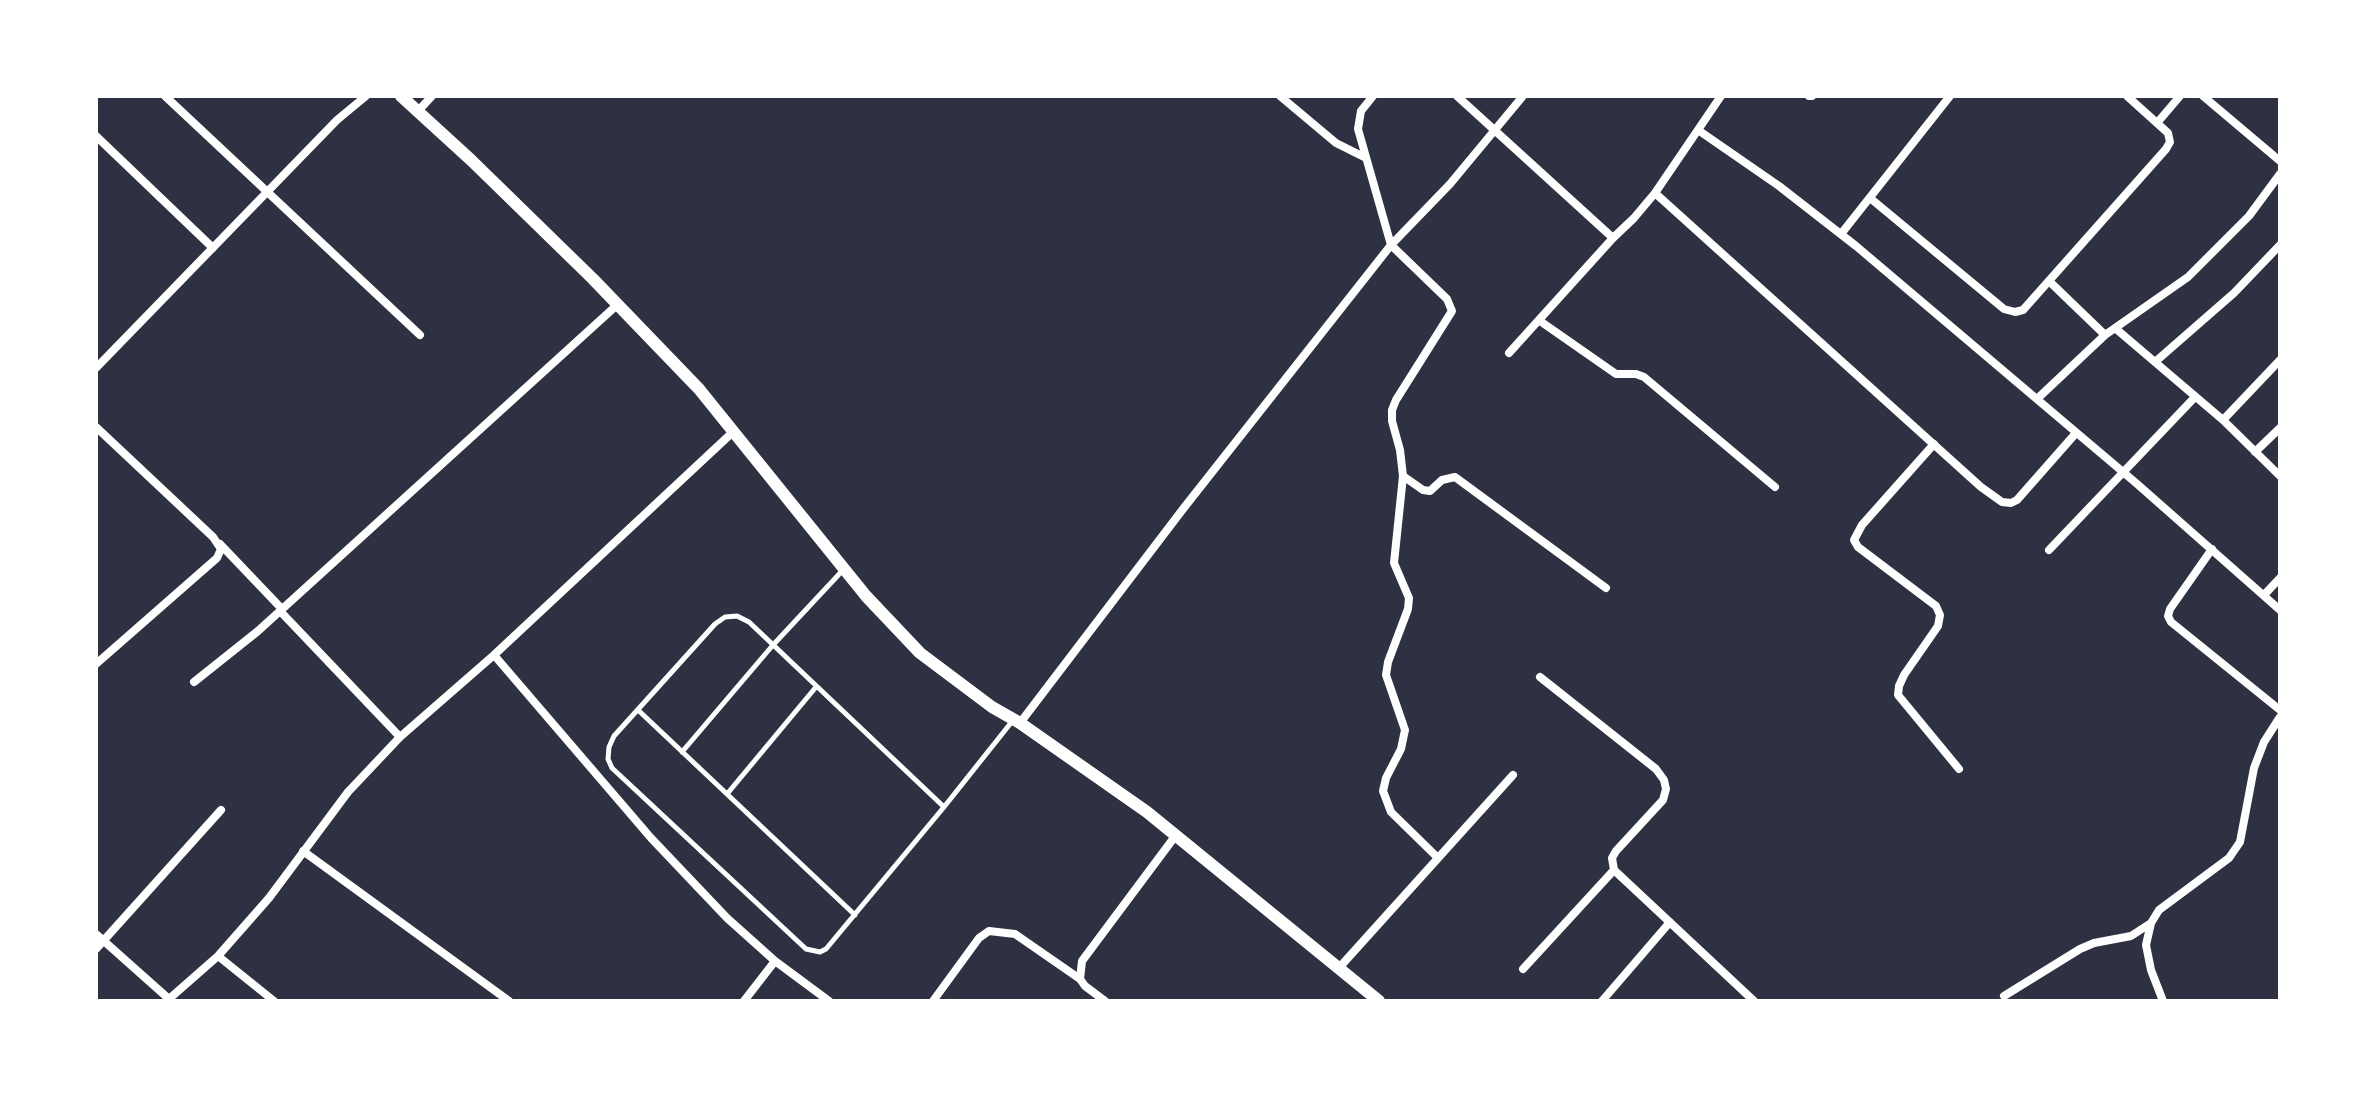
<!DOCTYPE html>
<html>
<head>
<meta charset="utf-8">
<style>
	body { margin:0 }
	#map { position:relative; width:2376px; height:1097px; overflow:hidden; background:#2d3142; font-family:"PT Sans",sans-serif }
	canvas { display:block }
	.frame { position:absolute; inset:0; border:98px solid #fff; pointer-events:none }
</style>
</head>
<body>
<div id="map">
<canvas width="2376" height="1097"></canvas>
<div class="frame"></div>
</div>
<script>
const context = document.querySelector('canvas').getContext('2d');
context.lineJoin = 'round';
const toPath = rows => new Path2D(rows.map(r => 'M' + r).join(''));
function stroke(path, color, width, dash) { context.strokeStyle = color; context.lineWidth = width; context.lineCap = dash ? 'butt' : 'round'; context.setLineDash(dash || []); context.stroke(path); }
stroke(toPath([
	[638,710,855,915],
	[682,752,773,645,843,570],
	[727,794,816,687],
	[944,807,749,622,737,616,725,617,715,624,614,736,609,747,608,759,612,768,806,949,820,952,826,949,944,807,1014,719]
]), '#fff', 5);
stroke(toPath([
	[165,96,420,335],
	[1280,96,1336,143,1366,158],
	[1373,96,1361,111,1358,129,1391,245,1447,299,1452,311,1396,400,1392,410,1392,421,1400,450,1403,476,1394,563,1409,598,1408,609,1388,662,1386,675,1405,730,1401,749,1386,778,1383,791,1391,812,1438,858],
	[1457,96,1613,238],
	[1809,96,1812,96],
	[2203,96,2280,161],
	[418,111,432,96],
	[2157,123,2180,96],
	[1698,130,1779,186,1856,246,2136,483,2280,610],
	[96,136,213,248],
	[1655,193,1981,487,2002,502,2011,503,2017,500,2076,433],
	[1870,198,2004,309,2015,312,2023,310,2166,149,2170,142,2168,133,2127,96],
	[1841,234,1950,96],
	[2049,281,2105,335],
	[1540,321,1616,374,1636,374,1644,377,1775,487],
	[2115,328,2223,420,2280,476],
	[1509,353,1613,238,1634,218,1655,193,1721,96],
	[2155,362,2234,293,2280,245],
	[96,368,337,120,366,96],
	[2037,399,2105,335,2188,277,2249,216,2280,174],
	[2223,420,2280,360],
	[96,427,213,537,221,549,217,558,96,664],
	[1934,444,1862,525,1854,540,1858,547,1936,606,1940,615,1938,626,1904,675,1899,686,1898,695,1959,769],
	[2255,452,2280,428],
	[1403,476,1423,490,1430,491,1442,480,1455,477,1606,588],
	[220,544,282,609],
	[2212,549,2170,609,2168,616,2171,622,2280,710],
	[2049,550,2195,397],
	[2264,595,2280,578],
	[280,611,400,737],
	[494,655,651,838,727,918,775,961,829,1001],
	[1540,677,1656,769,1664,780,1666,789,1663,800,1616,851,1612,858,1614,870,1754,1001],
	[194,682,258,631,617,305],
	[1020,723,1183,509,1391,245,1450,184,1523,96],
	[303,851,509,1001],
	[96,934,169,999,168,1001],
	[96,949,221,810],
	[218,956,274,1001],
	[1338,969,1513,775],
	[1523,969,1614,870],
	[2004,996,2080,949,2094,943,2131,936,2151,923],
	[169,999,218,956,269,898,348,792,400,737,494,655,734,431],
	[744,1001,775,961],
	[933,1001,979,938,989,931,1015,934,1080,979],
	[1105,1001,1085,986,1080,979,1082,961,1176,835],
	[1602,1001,1670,922],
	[2163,1001,2151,970,2146,945,2151,923,2159,910,2229,858,2240,842,2254,768,2264,742,2280,717]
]), '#fff', 8);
stroke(toPath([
	[401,96,471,160,593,279,699,389,866,596,920,653,992,707,1020,723,1147,812,1379,1001]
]), '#fff', 12);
</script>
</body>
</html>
